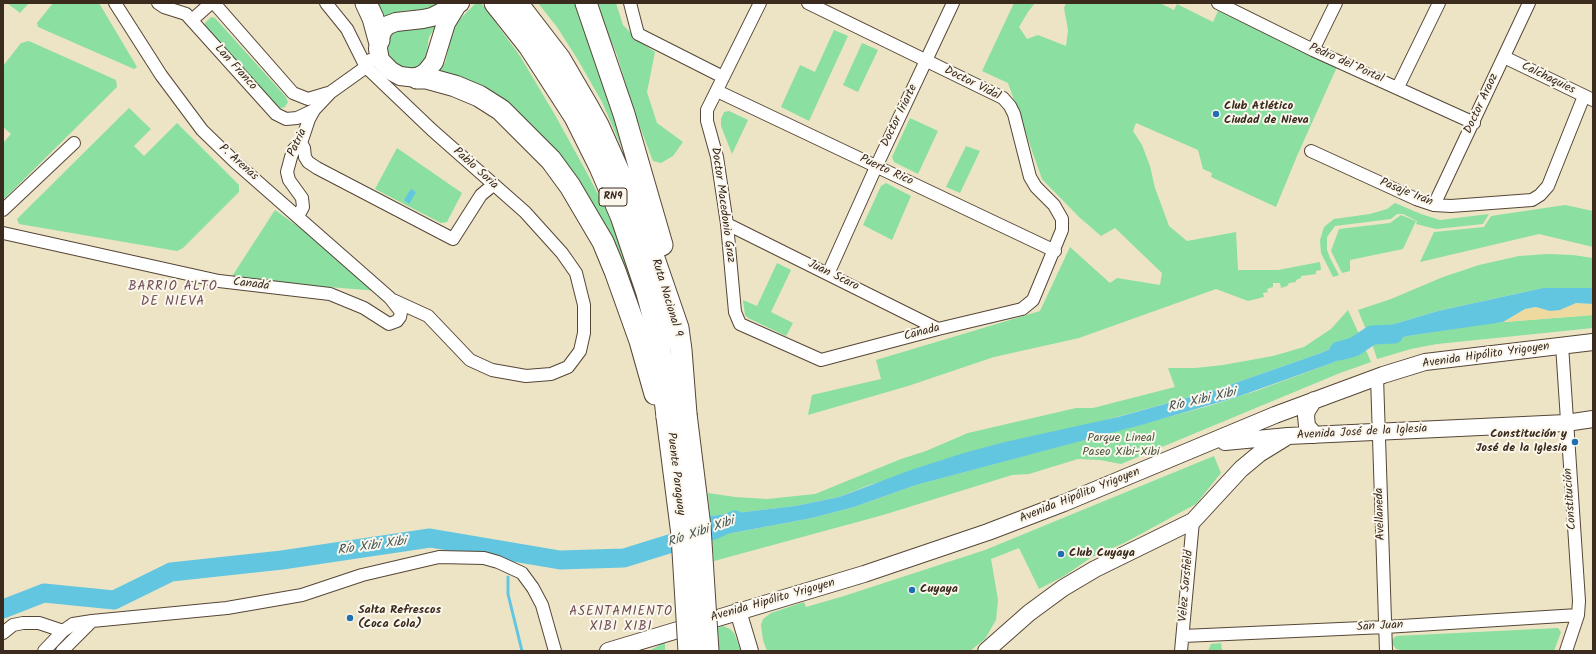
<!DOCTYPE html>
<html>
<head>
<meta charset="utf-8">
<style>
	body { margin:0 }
	#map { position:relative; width:1596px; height:654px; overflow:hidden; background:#ede4c5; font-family:Kalam,sans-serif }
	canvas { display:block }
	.frame { position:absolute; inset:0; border:4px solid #3b2a1e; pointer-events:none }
</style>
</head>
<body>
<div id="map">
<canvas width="1596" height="654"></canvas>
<div class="frame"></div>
</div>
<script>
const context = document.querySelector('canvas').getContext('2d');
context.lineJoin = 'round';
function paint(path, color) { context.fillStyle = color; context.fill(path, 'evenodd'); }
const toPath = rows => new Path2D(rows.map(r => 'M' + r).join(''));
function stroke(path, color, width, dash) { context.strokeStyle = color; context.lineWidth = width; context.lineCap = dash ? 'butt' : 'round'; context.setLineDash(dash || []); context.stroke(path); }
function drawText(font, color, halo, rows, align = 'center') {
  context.font = font + ' Kalam,sans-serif'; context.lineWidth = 4; context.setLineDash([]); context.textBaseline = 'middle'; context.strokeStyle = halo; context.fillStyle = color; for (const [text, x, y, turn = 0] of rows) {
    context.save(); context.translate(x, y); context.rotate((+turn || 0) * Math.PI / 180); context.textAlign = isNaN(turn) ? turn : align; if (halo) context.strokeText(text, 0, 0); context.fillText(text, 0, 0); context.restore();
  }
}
paint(toPath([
	[7,3,29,3,20,13],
	[53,3,99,3,137,67,134,69,38,27,37,23],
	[371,3,440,3,428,9,402,11,389,15,378,22],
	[476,3,481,3,520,56,555,115,587,173,607,212,617,237,633,285,645,326,603,226,589,197,573,171,553,150,435,72,445,63,448,51,450,29],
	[538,3,576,3,626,153,624,153,602,102,578,60,557,27],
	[594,3,616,3,623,25,639,41,655,52,647,92,657,123,683,142,673,156,661,163,653,161,632,106,617,55],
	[1014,3,1035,3,1028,12,1019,27,1027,39,1038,35,1066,46,1068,30,1064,8,1066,3,1160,3,1174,10,1177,4,1213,22,1218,11,1337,67,1297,156,1276,207,1211,177,1212,173,1203,169,1198,150,1136,123,1133,131,1142,145,1150,166,1155,188,1169,226,1187,241,1236,232,1238,270,1278,270,1320,262,1321,270,1316,271,1316,274,1301,276,1301,278,1296,280,1296,282,1289,283,1287,286,1281,288,1280,283,1273,283,1273,287,1267,289,1268,292,1263,293,1264,297,1248,301,1216,289,1079,338,994,357,908,386,808,415,812,395,881,379,876,360,1040,311,1070,247,1110,283,1117,278,1160,285,1162,273,1115,228,1101,236,1079,217,1042,179,1008,83,982,71],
	[211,17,215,18,286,97,288,102,285,107,279,109,277,107,205,27,205,23],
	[441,18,429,37,426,57,421,65,414,70,398,69,387,56,386,46,389,38,395,31,423,28],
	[834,30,848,36,809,121,781,107,800,65,815,72],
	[29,41,116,80,117,87,3,200,3,143,11,134,3,127,3,66,21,43],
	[862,43,878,50,858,92,843,85],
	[129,108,151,129,134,146,144,156,177,123,239,185,239,192,183,248,177,251,19,224,17,219],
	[729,111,748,120,732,154,721,126,721,119,724,112],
	[910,118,938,131,918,174,894,162,892,157],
	[966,146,980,151,960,193,946,187],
	[397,148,462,193,447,222,441,223,375,189],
	[886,183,911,196,892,240,863,225,881,186],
	[1395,203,1421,214,1440,220,1489,214,1483,224,1436,229,1416,224,1417,221,1403,214,1397,214,1391,219,1335,226,1327,237,1327,250,1330,258,1339,275,1333,277,1321,253,1320,240,1324,227,1334,219,1370,214,1387,209],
	[1565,205,1593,211,1593,247,1539,234,1420,262,1434,232,1484,227,1491,216],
	[275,210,390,292,232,279,231,278],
	[1401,215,1416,221,1403,249,1350,260,1350,271,1342,273,1331,251,1339,229,1390,223],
	[1548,254,1573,255,1593,258,1593,288,1543,288,1438,311,1367,332,1358,310,1391,299,1443,277,1479,265,1519,256],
	[777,263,791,270,771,312,793,323,786,336,748,318,745,315,743,300,757,306],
	[1348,310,1359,334,1348,341,1321,353,1215,390,869,485,839,497,795,506,710,516,708,493,735,497,767,499,815,494,901,459,926,451,968,433,1076,408,1093,408,1175,387,1168,368,1195,368,1223,365,1273,356,1304,347,1331,329],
	[1593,315,1593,328,1437,344,1411,349,1377,359,1372,343,1414,335,1492,323],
	[1365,348,1371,362,1340,373,1121,464,1100,460,1078,459,1029,474,1012,475,883,515,714,561,712,539,727,534,812,518,854,507,916,485,1209,406,1256,391,1332,363],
	[1214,456,1221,473,1196,504,1124,543,1092,557,1064,576,1039,589,1019,548,991,559,998,600,996,620,985,639,970,651,767,651,763,640,761,625,763,619,771,613,804,602,806,607,844,596,985,550],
	[723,626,730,629,734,633,741,651,719,651,718,628],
	[1558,628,1561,632,1554,651,1407,651,1396,649,1392,644,1392,640,1396,636],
	[665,642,665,651,649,651],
	[1221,643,1222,651,1208,651,1211,644]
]), '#8adfa1');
paint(toPath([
	[1576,303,1593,304,1593,315,1503,322,1525,309,1537,307,1550,311,1560,310]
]), '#eeda9e');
paint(toPath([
	[411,189,416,192,409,204,404,200],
	[1543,288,1593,288,1593,304,1576,303,1560,310,1550,311,1536,307,1525,309,1503,322,1414,335,1372,343,1367,332,1438,311],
	[1359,334,1365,348,1332,363,1237,397,1141,425,916,485,854,507,812,518,727,534,712,539,710,516,795,506,839,497,911,470,964,453,1005,442,1118,417,1215,390,1321,353,1348,341]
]), '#63c6e1');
stroke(toPath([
	[510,560,512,552],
	[508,577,508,594,522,651]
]), '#63c6e1', 3);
stroke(toPath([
	[1339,351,1354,347,1372,335,1394,334],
	[3,609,44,593,114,600,171,572,282,560,430,538,560,560,624,558,714,530,735,520]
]), '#63c6e1', 19);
const street = toPath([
	[158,3,164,7,186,14,276,114,286,119,297,118,314,110],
	[214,3,293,93,308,99,328,93],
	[326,3,347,29,366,67,432,130,525,212,562,253,576,273,584,305,584,333,580,351,568,367,551,374,526,376,492,370,470,360,428,316,393,300],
	[630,3,638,34,723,77],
	[760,3,707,110,707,121,717,157,727,224,735,312,740,324,821,360,938,329,1022,309,1033,300,1062,230,1062,219,1054,205,1036,187,1030,177,1014,114,1010,106,1003,98,808,3],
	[1218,3,1313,50,1474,123],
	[192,20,211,3],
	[1313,50,1336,3],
	[1504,57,1593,100],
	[1398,87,1439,3],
	[717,91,1055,251],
	[301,143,304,148,305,157,308,162,317,168,453,239,481,195,493,185],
	[1311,151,1416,199,1434,205,1451,206,1532,200,1540,195,1548,186,1584,96],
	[1434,205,1529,3],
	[3,210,74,143],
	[298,216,303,207,302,198,289,180,287,172,291,157,294,149,301,143,309,119,314,110,331,92,366,67,370,60],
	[727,224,938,329],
	[3,233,219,281,330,294,364,308,389,324,397,321,400,317,401,312,390,298,234,161,202,130,161,75,115,3],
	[828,274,876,167,953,3],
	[1562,345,1579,601,1578,615,1566,651],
	[1377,377,1386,651],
	[3,633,13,625,23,623,39,623,63,631],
	[1183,636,1385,627,1578,615],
	[44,651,63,631,73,624,92,621],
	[62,651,92,621,227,608,302,595,362,575,439,557,484,558,498,562,522,573,533,588,542,605,555,651],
	[1181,651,1193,521]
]);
const secondary = toPath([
	[1314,400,1307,411,1306,416,1307,426,1315,435],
	[1225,442,1288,436,1566,423,1593,419],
	[738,611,750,651],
	[608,651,864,574,988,532,1064,503,1275,415,1383,375,1425,362,1593,342],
	[986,651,1029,613,1063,588,1095,569,1193,521,1241,469,1259,454,1285,438]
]);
const primary = toPath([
	[457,5,446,23,434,62,426,72,417,78,400,76,391,71,380,60,378,49,379,40,383,30,388,25,396,22,423,19,432,17,460,3]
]);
const highway = toPath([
	[366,3,373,18,379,40],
	[495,3,529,46,575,117,600,167,621,216,647,293,658,334,667,417],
	[517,3,560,59,588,107,598,125,631,199,647,238,678,328,681,350,686,414],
	[586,3,624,114,662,245],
	[417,78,426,78,455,86,479,96,501,110,551,160,570,186,603,242,615,271,640,341,655,394]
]);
stroke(street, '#564637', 14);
stroke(secondary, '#564637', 18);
stroke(primary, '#564637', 20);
stroke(highway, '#564637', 23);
stroke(street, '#fff', 12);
stroke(secondary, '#fff', 16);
stroke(primary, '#fff', 18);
stroke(highway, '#fff', 21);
const highwayBridge = toPath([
	[686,414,700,527,708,651],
	[667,417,682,535,689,651]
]);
stroke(highwayBridge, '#564637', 23, []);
stroke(highwayBridge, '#fff', 21);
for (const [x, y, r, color] of [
	[1216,114,4,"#1f6fb2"],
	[1575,442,4,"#1f6fb2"],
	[1061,554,4,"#1f6fb2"],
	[912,590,4,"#1f6fb2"],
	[350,618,4,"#1f6fb2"]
]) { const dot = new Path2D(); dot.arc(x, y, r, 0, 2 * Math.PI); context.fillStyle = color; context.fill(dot); stroke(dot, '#fbf7ec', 1.5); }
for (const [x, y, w] of [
	[613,197,28]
]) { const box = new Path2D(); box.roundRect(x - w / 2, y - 9, w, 18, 3); context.fillStyle = '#fbf7ec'; context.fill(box); stroke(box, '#3b2a1e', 1); }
drawText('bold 11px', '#3b2a1e', null, [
	["RN9",613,197]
]);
drawText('12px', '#3b2a1e', '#fbf7ec', [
	["Pedro del Portal",1346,64,24],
	["Lan Franco",235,68,48],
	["Calchaquies",1548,79,26],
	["Doctor Vidal",972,84,27],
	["Doctor Araoz",1482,104,-65],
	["Doctor Iriarte",900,116,-64],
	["Patria",298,143,-64],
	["P. Arenas",238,163,42],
	["Pablo Soria",475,169,42],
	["Puerto Rico",886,171,25],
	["Pasaje Irán",1406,193,22],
	["Doctor Macedonio Graz",722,205,82],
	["Juan Scaro",833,276,26],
	["Canadá",251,285,7],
	["Ruta Nacional 9",666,298,73],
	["Canada",922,333,-15],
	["Avenida Hipólito Yrigoyen",1486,356,-8],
	["Avenida José de la Iglesia",1362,433,-3],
	["Puente Paraguay",675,474,83],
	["Avenida Hipólito Yrigoyen",1080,496,-22],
	["Constitución",1571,499,-94],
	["Avellaneda",1381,514,-92],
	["Velez Sarsfield",1187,586,-85],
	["Avenida Hipólito Yrigoyen",773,601,-16],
	["San Juan",1380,627,-3]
]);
drawText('bold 12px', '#3b2a1e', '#fbf7ec', [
	["Club Atlético",1224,107],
	["Ciudad de Nieva",1224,121],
	["Constitución y",1567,435,"right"],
	["José de la Iglesia",1567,449,"right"],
	["Club Cuyaya",1069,554],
	["Cuyaya",920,590],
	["Salta Refrescos",358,611],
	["(Coca Cola)",358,625]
], 'left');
drawText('12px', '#4f573f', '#fbf7ec', [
	["Parque Lineal",1121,439],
	["Paseo Xibi-Xibi",1121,453]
]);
context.letterSpacing = '1px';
drawText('13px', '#6e4d56', '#fbf7ec', [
	["BARRIO ALTO",173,288],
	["DE NIEVA",173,303],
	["ASENTAMIENTO",621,613],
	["XIBI XIBI",621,628]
]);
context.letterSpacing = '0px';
drawText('italic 13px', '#475958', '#fbf7ec', [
	["Río Xibi Xibi",1202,401,-13],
	["Río Xibi Xibi",701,533,-19],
	["Río Xibi Xibi",372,547,-8]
]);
</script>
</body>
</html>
